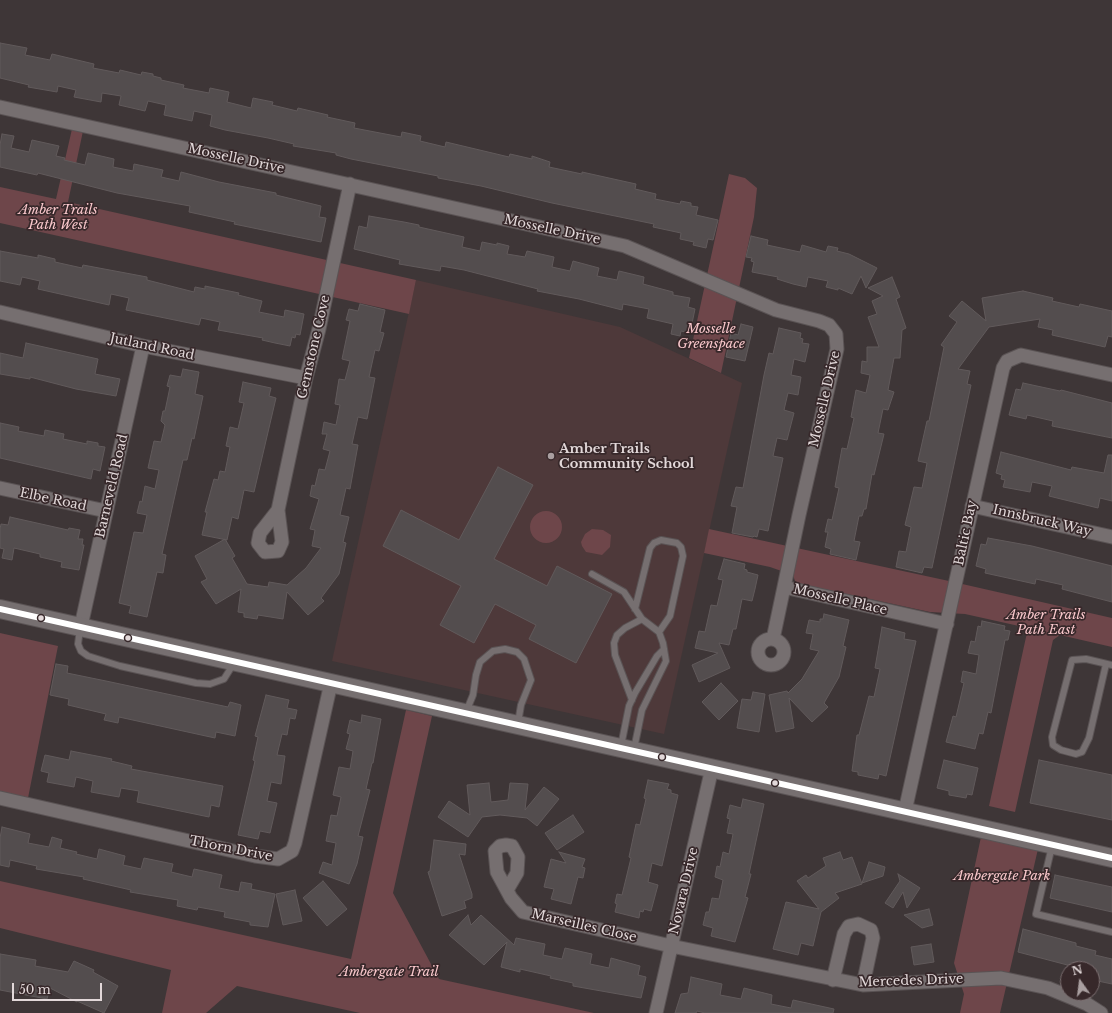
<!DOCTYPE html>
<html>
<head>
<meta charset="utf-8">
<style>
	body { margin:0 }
	#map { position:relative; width:1112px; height:1013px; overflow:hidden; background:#3e3637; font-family:"Libre Baskerville",serif }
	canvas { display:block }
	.north { position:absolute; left:1060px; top:961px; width:40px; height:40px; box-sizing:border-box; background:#37282a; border:1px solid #7b6e70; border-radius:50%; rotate:346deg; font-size:11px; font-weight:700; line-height:16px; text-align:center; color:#e2d8d9 }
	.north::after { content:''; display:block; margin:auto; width:14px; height:18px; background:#a99fa0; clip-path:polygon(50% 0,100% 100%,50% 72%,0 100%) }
	.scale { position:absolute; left:12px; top:983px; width:90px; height:18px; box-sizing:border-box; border:2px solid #e2d8d9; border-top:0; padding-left:5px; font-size:12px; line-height:14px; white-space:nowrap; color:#e2d8d9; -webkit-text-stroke:3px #37282a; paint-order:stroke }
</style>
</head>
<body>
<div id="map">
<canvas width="1112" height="1013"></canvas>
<div class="north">N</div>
<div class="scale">50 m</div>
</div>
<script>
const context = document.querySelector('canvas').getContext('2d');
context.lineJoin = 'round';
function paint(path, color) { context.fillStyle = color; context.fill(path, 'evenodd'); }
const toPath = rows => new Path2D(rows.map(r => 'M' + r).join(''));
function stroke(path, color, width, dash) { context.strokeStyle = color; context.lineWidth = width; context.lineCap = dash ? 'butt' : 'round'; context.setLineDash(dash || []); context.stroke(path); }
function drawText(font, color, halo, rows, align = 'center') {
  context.font = font + ' "Libre Baskerville",serif'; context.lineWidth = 3.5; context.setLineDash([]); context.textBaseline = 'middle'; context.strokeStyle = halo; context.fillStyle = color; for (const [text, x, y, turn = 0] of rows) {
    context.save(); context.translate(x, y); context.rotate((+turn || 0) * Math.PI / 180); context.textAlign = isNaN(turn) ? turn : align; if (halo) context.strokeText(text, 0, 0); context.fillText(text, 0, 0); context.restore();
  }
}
paint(toPath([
	[416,280,620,327,742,383,664,734,332,661]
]), '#4e393a');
paint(toPath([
	[72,129,83,131,68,202,416,280,409,314,0,223,0,187,56,199],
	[729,174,745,178,757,188,754,217,721,373,689,358],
	'530 527a16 16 0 1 1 32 0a16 16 0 1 1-32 0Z',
	[592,529,603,530,611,535,610,547,602,555,586,552,582,546,581,542,585,534],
	[709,529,949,581,1112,618,1112,647,1060,635,1053,640,1015,812,989,806,1028,628,965,614,930,612,801,584,795,581,793,575,770,567,704,553],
	[0,633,58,646,28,798,0,791],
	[406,710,432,716,393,893,439,979,594,1013,360,1013,237,986,206,1013,162,1013,171,970,0,928,0,881,351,959],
	[981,837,1038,849,1000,1013,960,1013,964,994,954,963]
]), '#6e464a');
const building = toPath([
	[0,43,27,48,25,55,50,60,52,54,94,64,93,68,119,73,120,70,141,75,142,72,153,74,153,76,161,78,161,80,184,85,183,88,209,93,210,88,229,92,227,102,251,108,253,98,273,102,272,105,297,111,298,108,328,115,327,117,355,123,354,128,401,137,402,132,421,136,420,141,445,147,446,142,509,157,510,154,532,159,532,156,550,162,549,167,582,174,582,172,636,184,635,189,656,194,655,199,680,204,681,201,691,203,691,206,698,207,696,215,718,220,713,240,708,239,706,248,693,245,694,242,680,239,681,233,653,227,654,224,552,203,481,186,438,178,438,176,351,159,336,155,336,153,293,146,294,144,268,138,225,130,210,126,212,115,194,111,192,121,164,115,166,105,148,101,145,111,119,105,121,96,102,93,101,102,74,97,76,90,58,86,57,92,28,87,29,85,0,78,0,43],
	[2,134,14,136,11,148,29,152,32,140,59,146,56,156,65,158,64,160,85,165,88,153,114,159,113,167,133,171,134,164,163,170,161,177,179,181,181,172,219,182,276,193,276,195,321,206,319,217,326,218,321,242,234,224,235,222,189,212,190,206,117,193,38,173,37,175,0,167,0,145,2,134],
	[369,216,404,222,419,225,419,227,464,237,462,247,480,251,482,242,497,245,497,243,509,246,507,254,525,257,527,251,554,257,552,267,570,271,573,261,599,268,597,276,617,280,619,271,644,277,643,284,673,292,673,295,690,298,688,307,695,309,690,333,681,331,680,336,671,334,673,324,647,318,649,309,623,304,622,310,579,299,537,291,538,289,464,270,441,266,440,271,399,264,400,260,354,249,359,226,367,228,369,216],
	[751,236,768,240,767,245,800,252,802,245,826,252,828,246,838,248,837,251,849,254,877,268,866,288,861,276,852,294,838,288,838,290,826,287,828,281,808,277,806,287,793,284,777,279,778,277,752,272,754,262,751,261,752,258,746,257,751,236],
	[0,251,38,258,38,255,55,259,55,262,82,268,83,265,147,277,147,280,194,292,195,287,205,289,205,286,239,293,238,295,262,301,259,312,284,317,285,310,304,314,300,335,296,334,295,338,292,337,290,346,275,343,262,340,263,338,218,330,220,322,201,318,199,325,126,310,129,298,111,294,109,305,38,289,40,281,22,277,20,285,0,281,0,251],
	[892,277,900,297,896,299,906,328,902,330,900,358,894,358,888,390,894,392,888,410,883,409,878,433,884,434,874,475,872,474,866,509,864,509,862,516,859,516,854,541,860,542,856,560,830,554,831,549,825,547,828,532,825,532,828,519,832,520,839,488,835,487,842,448,847,449,854,418,851,417,856,390,866,393,870,375,861,373,862,361,867,362,867,347,879,347,868,317,877,314,872,301,883,296,868,288,892,277],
	[1023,291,1053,298,1052,301,1079,307,1080,304,1112,311,1112,337,1108,336,1105,347,1052,335,1053,330,1038,327,1040,319,989,327,958,369,970,371,967,384,971,385,932,568,924,567,922,573,896,567,899,551,906,552,911,527,905,525,914,487,922,488,927,463,918,461,927,421,929,421,944,347,941,345,957,322,949,316,962,301,986,321,982,298,1023,291],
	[360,304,385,310,380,332,384,333,379,351,375,350,369,377,375,378,367,419,358,417,352,444,358,445,350,489,346,488,340,515,349,517,343,542,346,543,339,574,321,598,324,601,308,615,287,592,283,619,258,615,257,619,244,617,244,613,238,612,241,589,216,604,201,582,207,579,195,556,225,539,235,556,232,558,247,584,268,587,269,582,287,585,306,568,321,548,312,546,315,530,310,529,319,499,310,496,312,485,315,486,319,469,325,470,330,451,323,449,327,434,322,434,324,422,336,425,340,405,335,404,339,379,345,380,350,361,342,359,350,321,346,320,349,309,358,311,360,304],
	[741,324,753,327,745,361,726,357,731,333,738,335,741,324],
	[779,328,801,333,800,338,803,339,802,343,809,344,805,362,794,359,791,375,801,377,798,395,788,393,784,410,794,413,787,440,777,438,773,456,783,458,768,531,759,529,757,537,754,536,753,537,732,533,737,507,731,506,736,487,743,488,764,375,769,353,773,354,779,328],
	[26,343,98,359,95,374,120,379,116,396,76,389,30,377,30,379,0,374,0,353,23,358,26,343],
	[183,369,199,372,195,394,203,396,194,439,192,438,187,460,183,460,173,504,162,554,166,555,163,573,157,572,147,617,129,613,131,606,119,603,134,532,143,533,147,515,137,513,140,501,142,502,145,486,155,489,159,470,148,468,154,441,161,442,165,425,161,421,163,411,165,411,170,387,167,386,170,375,181,377,183,369],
	[243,382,271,388,269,396,276,398,254,492,244,490,238,519,232,517,227,540,202,535,207,512,205,512,214,479,218,480,220,471,225,472,230,447,226,446,230,427,238,429,244,403,239,402,243,382],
	[1023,383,1060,391,1061,390,1112,403,1112,438,1052,426,1053,421,1027,415,1026,419,1009,415,1016,389,1021,390,1023,383],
	[0,423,19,427,18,431,44,436,45,430,64,434,63,439,87,444,87,441,98,443,98,446,105,447,100,471,93,469,91,479,0,458,0,423],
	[1001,452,1071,470,1072,467,1104,473,1108,455,1112,455,1112,501,1100,498,1098,508,1061,499,1049,496,1052,486,1032,482,1030,492,1003,487,1005,480,1001,479,1002,475,996,473,1001,452],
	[498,467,533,485,494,559,547,586,557,566,612,594,576,663,529,639,536,625,495,604,474,643,440,625,461,586,383,546,401,510,459,540,498,467],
	[10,517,68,530,69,528,80,530,78,539,83,539,82,545,84,545,79,570,61,567,62,562,40,557,40,554,14,548,12,560,2,558,4,549,0,548,0,529,1,524,8,525,10,517],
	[988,538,1032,546,1112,566,1112,602,1062,589,1063,585,1036,579,1035,584,985,573,986,569,976,566,981,544,986,545,988,538],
	[724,559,745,564,744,569,747,570,747,572,758,575,755,589,752,601,742,599,736,629,733,629,729,645,719,643,730,668,699,682,692,665,718,653,695,648,699,631,705,632,711,605,717,606,723,580,718,579,724,559],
	[824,614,849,620,843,646,846,647,839,677,824,703,828,707,812,722,789,698,794,728,776,732,769,695,787,691,788,693,802,679,819,651,810,649,813,634,806,633,809,620,820,622,820,619,823,619,824,614],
	[982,621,1005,626,1004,630,1010,631,1008,640,1005,640,991,713,988,712,983,734,979,733,975,749,946,742,953,716,956,717,964,683,961,682,963,671,976,674,979,655,968,653,971,641,975,642,978,626,981,627,982,621],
	[882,627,905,633,904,639,916,641,886,776,879,774,878,779,858,775,858,772,852,771,857,735,859,735,869,696,874,697,880,669,875,668,882,627],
	[56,664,68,666,67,673,106,681,228,707,230,702,241,705,235,736,216,732,215,738,119,717,118,723,104,720,106,714,68,705,69,699,50,695,56,664],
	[721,683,738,701,719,720,702,702,721,683],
	[753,692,765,694,759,732,737,728,742,699,751,700,753,692],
	[266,695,289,700,287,708,297,710,295,719,290,718,287,735,282,734,277,755,285,756,281,784,271,782,267,801,277,803,270,833,260,831,258,839,238,835,255,761,253,760,258,737,255,736,266,695],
	[362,715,381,719,373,763,372,763,366,789,370,790,358,836,363,837,357,864,349,884,319,873,323,862,332,865,336,843,326,841,331,815,337,816,341,797,333,795,339,767,350,769,353,751,346,749,350,734,347,733,350,720,361,723,362,715],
	[71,751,112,759,111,761,132,766,131,769,223,786,219,807,211,805,209,817,137,802,139,791,121,788,119,797,91,792,93,781,76,777,74,787,47,782,49,773,41,771,45,755,69,760,71,751],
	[944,760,978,768,972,795,967,794,966,798,949,795,949,791,937,788,944,760],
	[1039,760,1112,775,1112,820,1030,803,1039,760],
	[648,780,669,784,667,789,671,790,671,793,678,795,662,866,652,863,648,882,658,885,651,911,644,909,643,912,640,911,639,918,615,912,617,904,615,903,617,894,622,895,631,858,629,857,636,824,640,825,646,799,644,798,648,780],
	[489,783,491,802,508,800,510,783,528,784,525,810,544,787,559,799,537,826,527,818,500,815,482,817,468,837,438,817,449,801,470,815,467,785,489,783],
	[743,799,764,804,749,874,751,874,745,897,748,898,735,942,711,936,713,928,703,925,706,912,709,912,712,898,719,899,723,880,715,877,717,866,720,867,723,852,729,854,733,834,727,833,730,819,727,818,730,805,741,808,743,799],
	[573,815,584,832,557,850,545,833,573,815],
	[2,827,30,834,28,843,49,847,52,837,62,840,60,848,77,852,76,854,97,859,99,849,125,856,123,865,141,869,144,858,173,864,171,872,192,877,194,869,222,875,219,888,239,892,241,882,252,884,251,889,275,894,268,927,250,925,250,922,224,917,225,912,198,907,197,910,177,906,178,900,130,892,131,890,83,879,84,877,36,869,37,866,10,860,9,867,0,865,0,838,2,827],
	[434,840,466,844,465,855,459,854,472,894,472,898,464,901,466,908,442,916,428,872,430,871,434,840],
	[559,852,585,859,582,867,585,868,583,878,578,877,571,904,551,899,554,889,544,887,551,859,566,863,559,852],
	[840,852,843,860,852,857,862,884,835,893,839,898,821,912,813,946,801,943,798,955,773,949,786,902,819,909,797,881,806,875,808,878,826,866,823,858,840,852],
	[869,862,885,867,883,876,862,883,869,862],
	[898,874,920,888,907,908,903,892,893,908,885,903,900,881,898,874],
	[1055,875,1112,887,1112,912,1050,898,1055,875],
	[323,881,347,909,327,926,303,898,323,881],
	[295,890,302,921,283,925,276,894,295,890],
	[929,909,933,925,922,928,904,915,929,909],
	[468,915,471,925,481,915,514,945,516,938,545,944,543,955,562,959,565,948,592,954,590,964,609,968,611,958,640,966,638,975,646,977,641,998,573,986,573,983,550,978,551,976,520,969,520,972,501,967,507,942,484,965,449,935,468,915],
	[1023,929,1076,943,1076,946,1096,951,1095,955,1112,959,1112,984,1093,980,1095,969,1074,969,1075,967,1018,952,1023,929],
	[931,944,934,962,914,965,911,947,931,944],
	[0,954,36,960,35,966,68,972,74,961,94,970,93,972,118,986,104,1013,77,1001,77,1002,50,988,47,999,0,990,0,954],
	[691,977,722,984,720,995,741,999,744,988,772,995,771,1004,791,1008,793,1000,834,1009,833,1013,705,1013,697,1011,696,1013,675,1013,681,994,688,993,691,977]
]);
paint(building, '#534d4e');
stroke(building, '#615a5b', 1);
const lane = toPath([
	[592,574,624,592,642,619,659,632,663,643,666,661,642,710,634,749],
	[635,609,650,548,654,543,661,540,677,543,681,547,683,556,670,616,659,632],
	[80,629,78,644,81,651,88,656,120,666,196,683,210,684,224,679,234,663],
	[1106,664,1089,738,1082,752,1076,754,1061,750,1053,745,1052,737,1072,660,1086,659,1112,665],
	[632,700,615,655,614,643,617,635,625,628,642,619],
	[466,712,473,695,476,675,480,662,493,651,505,649,517,652,524,659,531,680,521,705,518,723],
	[621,746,629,706,635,693,657,656,664,649],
	[1052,846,1036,914,1112,932]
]);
const street = toPath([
	[0,107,625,246,776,310,819,321,829,325,836,334,837,349,799,515,784,587],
	[0,312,143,346,306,378],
	[0,488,106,511],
	[972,506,1112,537],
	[278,510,282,542,278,551,265,552,258,543,260,533,278,510,306,378,319,329,350,184],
	[81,626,143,346],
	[773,639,784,587,947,624],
	'758 652a13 13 0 1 1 26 0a13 13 0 1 1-26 0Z',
	[0,798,255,856,278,859,292,851,295,843,331,683],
	[905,811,1003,368,1007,361,1021,355,1112,375],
	[507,890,517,873,518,857,512,846,506,845,500,846,495,851,497,872,511,898,523,912,671,946,863,985,1001,978,1048,988,1087,1004,1101,1013],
	[833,980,844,934,849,926,858,924,871,930,873,938,863,985],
	[656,1013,712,768]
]);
const secondary = toPath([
	[0,609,1112,858]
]);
stroke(lane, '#5a5354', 8);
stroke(street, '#5a5354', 15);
stroke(secondary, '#5a5354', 20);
stroke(lane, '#766f70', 6);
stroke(street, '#766f70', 13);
stroke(secondary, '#766f70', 18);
stroke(toPath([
	[0,609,1112,858]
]), '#fff', 6);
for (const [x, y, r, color] of [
	[551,456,4,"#a99fa0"],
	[41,618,3.5,"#e2d8d9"],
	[128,638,3.5,"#e2d8d9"],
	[662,757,3.5,"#e2d8d9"],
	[775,783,3.5,"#e2d8d9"]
]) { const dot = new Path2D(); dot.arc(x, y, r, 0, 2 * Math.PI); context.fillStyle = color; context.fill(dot); stroke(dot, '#37282a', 1.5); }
drawText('13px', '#e2d8d9', '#37282a', [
	["Mosselle Drive",236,159,12],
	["Mosselle Drive",552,230,12],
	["Jutland Road",152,347,12],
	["Gemstone Cove",314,347,-77],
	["Mosselle Drive",825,399,-77],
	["Barneveld Road",112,486,-77],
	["Elbe Road",53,500,12],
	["Innsbruck Way",1042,521,13],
	["Baltic Bay",966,533,-78],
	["Mosselle Place",840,600,13],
	["Thorn Drive",231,849,11],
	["Novara Drive",684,891,-77],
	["Marseilles Close",584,926,13],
	["Mercedes Drive",911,981,-2]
]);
drawText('italic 13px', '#fac8cc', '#37282a', [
	["Amber Trails",58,210],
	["Path West",58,225],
	["Mosselle",711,329],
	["Greenspace",711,344],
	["Amber Trails",1046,615],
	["Path East",1046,630],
	["Ambergate Park",1002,876],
	["Ambergate Trail",389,972]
]);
drawText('bold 13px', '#e2d8d9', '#37282a', [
	["Amber Trails",559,449],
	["Community School",559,464]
], 'left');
</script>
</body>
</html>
